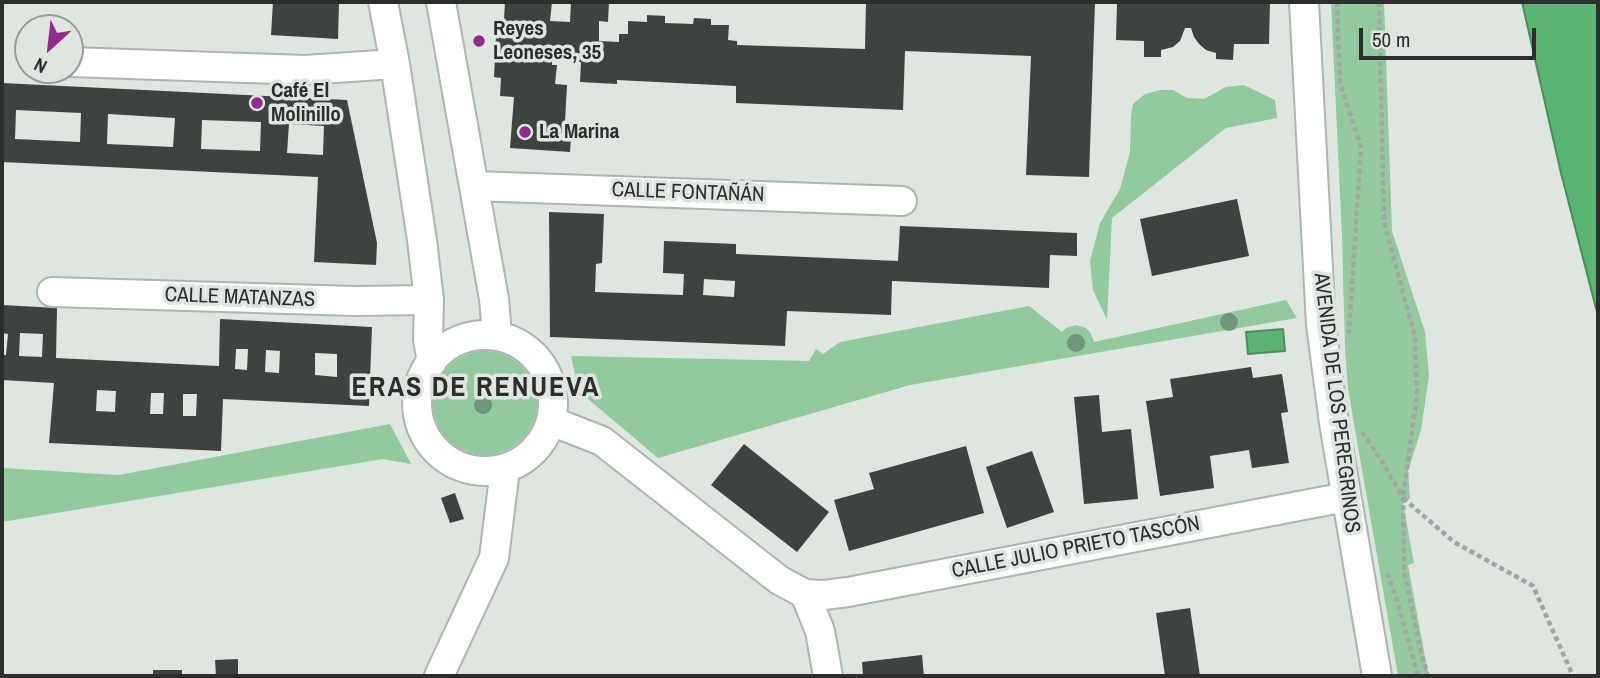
<!DOCTYPE html>
<html>
<head>
<meta charset="utf-8">
<style>
	body { margin:0 }
	#map { position:relative; width:1600px; height:678px; overflow:hidden; background:#dee6df; font-family:"Archivo Narrow",sans-serif }
	canvas { display:block }
	.frame { position:absolute; inset:0; border:4px solid #2b2e2c; pointer-events:none }
	.north { position:absolute; left:14px; top:14px; width:70px; height:70px; box-sizing:border-box; background:#dee6df; border:2px solid #969c97; border-radius:50%; rotate:207deg; font-size:19px; font-weight:700; line-height:28px; text-align:center; color:#2b2e2c }
	.north::after { content:''; display:block; margin:auto; width:24px; height:32px; background:#942a8d; clip-path:polygon(50% 0,100% 100%,50% 72%,0 100%) }
	.scale { position:absolute; left:1359px; top:28px; width:177px; height:32px; box-sizing:border-box; border:4px solid #2b2e2c; border-top:0; padding-left:9px; font-size:21px; line-height:24px; white-space:nowrap; color:#2b2e2c; -webkit-text-stroke:5px #dee6df; paint-order:stroke }
</style>
</head>
<body>
<div id="map">
<canvas width="1600" height="678"></canvas>
<div class="frame"></div>
<div class="north">N</div>
<div class="scale">50 m</div>
</div>
<script>
const context = document.querySelector('canvas').getContext('2d');
context.lineJoin = 'round';
function paint(path, color) { context.fillStyle = color; context.fill(path, 'evenodd'); }
const toPath = rows => new Path2D(rows.map(r => 'M' + r).join(''));
function stroke(path, color, width, dash) { context.strokeStyle = color; context.lineWidth = width; context.lineCap = dash ? 'butt' : 'round'; context.setLineDash(dash || []); context.stroke(path); }
function drawText(font, color, halo, rows, align = 'center') {
  context.font = font + ' "Archivo Narrow",sans-serif'; context.lineWidth = 7; context.setLineDash([]); context.textBaseline = 'middle'; context.strokeStyle = halo; context.fillStyle = color; for (const [text, x, y, turn = 0] of rows) {
    context.save(); context.translate(x, y); context.rotate((+turn || 0) * Math.PI / 180); context.textAlign = isNaN(turn) ? turn : align; if (halo) context.strokeText(text, 0, 0); context.fillText(text, 0, 0); context.restore();
  }
}
paint(toPath([
	[1331,2,1384,2,1392,231,1425,332,1429,376,1421,430,1408,471,1410,498,1403,504,1414,563,1408,565,1427,668,1430,676,1398,676,1348,389,1345,347,1342,237],
	[1244,85,1275,100,1277,118,1226,128,1112,218,1107,320,1093,290,1090,261,1100,223,1120,189,1130,152,1131,116,1133,104,1145,94,1160,90,1173,90,1187,98,1204,99,1226,87],
	[1286,300,1297,318,910,385,658,458,588,399,576,379,571,356,809,361,816,349,823,354,840,342,1029,306,1062,332,1066,328,1076,325,1086,328,1090,332,1094,342],
	'433 403a52 52 0 1 1 104 0a52 52 0 1 1-104 0Z',
	[390,424,411,464,383,459,2,522,2,468,119,475]
]), '#92ca9e');
const water = toPath([
	[1522,2,1598,2,1598,316,1561,173,1522,2],
	[1283,329,1285,351,1248,354,1246,332,1283,329]
]);
paint(water, '#5ab472');
stroke(water, '#4c8c5d', 2);
paint(toPath([
	[273,2,339,2,338,39,271,35],
	[505,2,552,2,550,21,570,22,571,2,609,2,608,22,599,21,599,41,619,42,619,34,628,34,628,21,647,22,647,15,665,16,665,23,693,24,694,18,711,19,711,25,729,25,728,40,737,41,737,45,865,49,866,2,1095,2,1089,177,1026,175,1031,56,905,51,903,110,736,103,736,86,617,80,617,84,580,82,581,62,568,61,568,54,552,53,552,65,557,65,555,84,567,85,565,122,572,122,570,152,510,148,514,97,500,96,501,78,494,77,496,37,503,37],
	[1117,2,1270,2,1269,44,1234,44,1233,60,1216,59,1216,53,1206,50,1199,44,1194,37,1191,28,1185,28,1180,41,1173,47,1161,50,1161,57,1144,57,1144,41,1116,40],
	[2,83,347,100,377,243,376,265,314,262,318,177,2,162],
	[16,110,81,113,80,142,15,139],
	[108,114,175,118,173,147,107,144],
	[202,120,261,122,260,151,201,149],
	[289,124,324,126,323,155,287,153],
	[1237,199,1249,256,1152,276,1140,219],
	[549,212,604,214,602,263,596,264,595,292,683,295,684,274,663,273,664,241,736,244,736,254,898,261,900,226,1077,233,1077,256,1050,255,1049,288,892,281,891,315,787,311,785,346,550,337],
	[704,279,735,281,734,297,703,295],
	[2,305,57,308,56,358,219,366,220,319,372,327,369,406,223,399,221,451,49,443,54,383,2,380,2,355,6,355,8,334,2,333],
	[20,333,43,334,42,357,19,356],
	[236,349,248,349,247,370,235,369],
	[266,350,280,351,279,373,265,372],
	[315,353,337,354,337,377,315,375],
	[97,390,116,391,115,412,96,411],
	[151,393,164,393,163,414,150,414],
	[183,394,197,394,196,416,183,416],
	[1251,367,1253,378,1282,374,1288,412,1281,413,1289,463,1252,468,1249,450,1210,456,1214,488,1160,496,1146,401,1173,397,1170,379],
	[1099,395,1102,432,1131,429,1138,499,1084,504,1074,397],
	[744,444,829,512,797,552,711,485],
	[966,446,984,513,849,551,834,500,874,489,869,473],
	[1032,451,1054,512,1007,528,986,467],
	[455,493,464,519,450,523,441,498],
	[1190,608,1200,676,1165,676,1156,613],
	[922,655,924,676,863,676,862,662],
	[238,659,238,676,216,676,215,660],
	[153,670,182,670,182,676,153,676]
]), '#3d433e');
const minor = toPath([
	[383,2,395,64,422,240,429,300,428,340,432,362],
	[441,2,494,299,497,335],
	[1304,2,1321,325,1334,423,1377,676],
	[70,62,305,70,395,64],
	[474,186,902,201],
	[52,292,355,301,429,300],
	'417 403a68 68 0 1 1 136 0a68 68 0 1 1-136 0Z',
	[551,421,602,441,779,580,805,594,820,631,828,676],
	[805,594,824,595,848,592,1346,497],
	[439,676,494,558,505,469]
]);
stroke(minor, '#adb5af', 32);
stroke(toPath([
	[1337,2,1340,83,1361,147,1349,333],
	[1379,2,1384,222,1415,337,1417,394,1403,498,1454,542,1533,586,1573,676],
	[1362,432,1380,458,1403,498,1404,571,1421,652,1428,676],
	[1387,573,1396,597,1418,676]
]), '#a0a6a1', 4.5, [5, 3.5]);
stroke(minor, '#fff', 28);
context.fillStyle = '#6e967b';
for (const [x, y] of [
	[1229,322],
	[1076,343],
	[483,405]
]) { context.beginPath(); context.arc(x, y, 9, 0, 2 * Math.PI); context.fill(); }
for (const [x, y, r, color] of [
	[479,41,7,"#942a8d"],
	[257,103,7,"#942a8d"],
	[525,132,7,"#942a8d"]
]) { const dot = new Path2D(); dot.arc(x, y, r, 0, 2 * Math.PI); context.fillStyle = color; context.fill(dot); stroke(dot, '#dee6df', 2.5); }
drawText('bold 21px', '#2b2e2c', '#dee6df', [
	["Reyes",493,29],
	["Leoneses, 35",493,53],
	["Café El",271,91],
	["Molinillo",271,115],
	["La Marina",539,132]
], 'left');
drawText('21px', '#2b2e2c', '#dee6df', [
	["CALLE FONTAÑÁN",688,193,2],
	["CALLE MATANZAS",240,298,2],
	["AVENIDA DE LOS PEREGRINOS",1336,403,83],
	["CALLE JULIO PRIETO TASCÓN",1076,548,-11]
]);
context.letterSpacing = '2px';
drawText('bold 28px', '#2b2e2c', '#dee6df', [
	["ERAS DE RENUEVA",476,388]
]);
context.letterSpacing = '0px';
</script>
</body>
</html>
